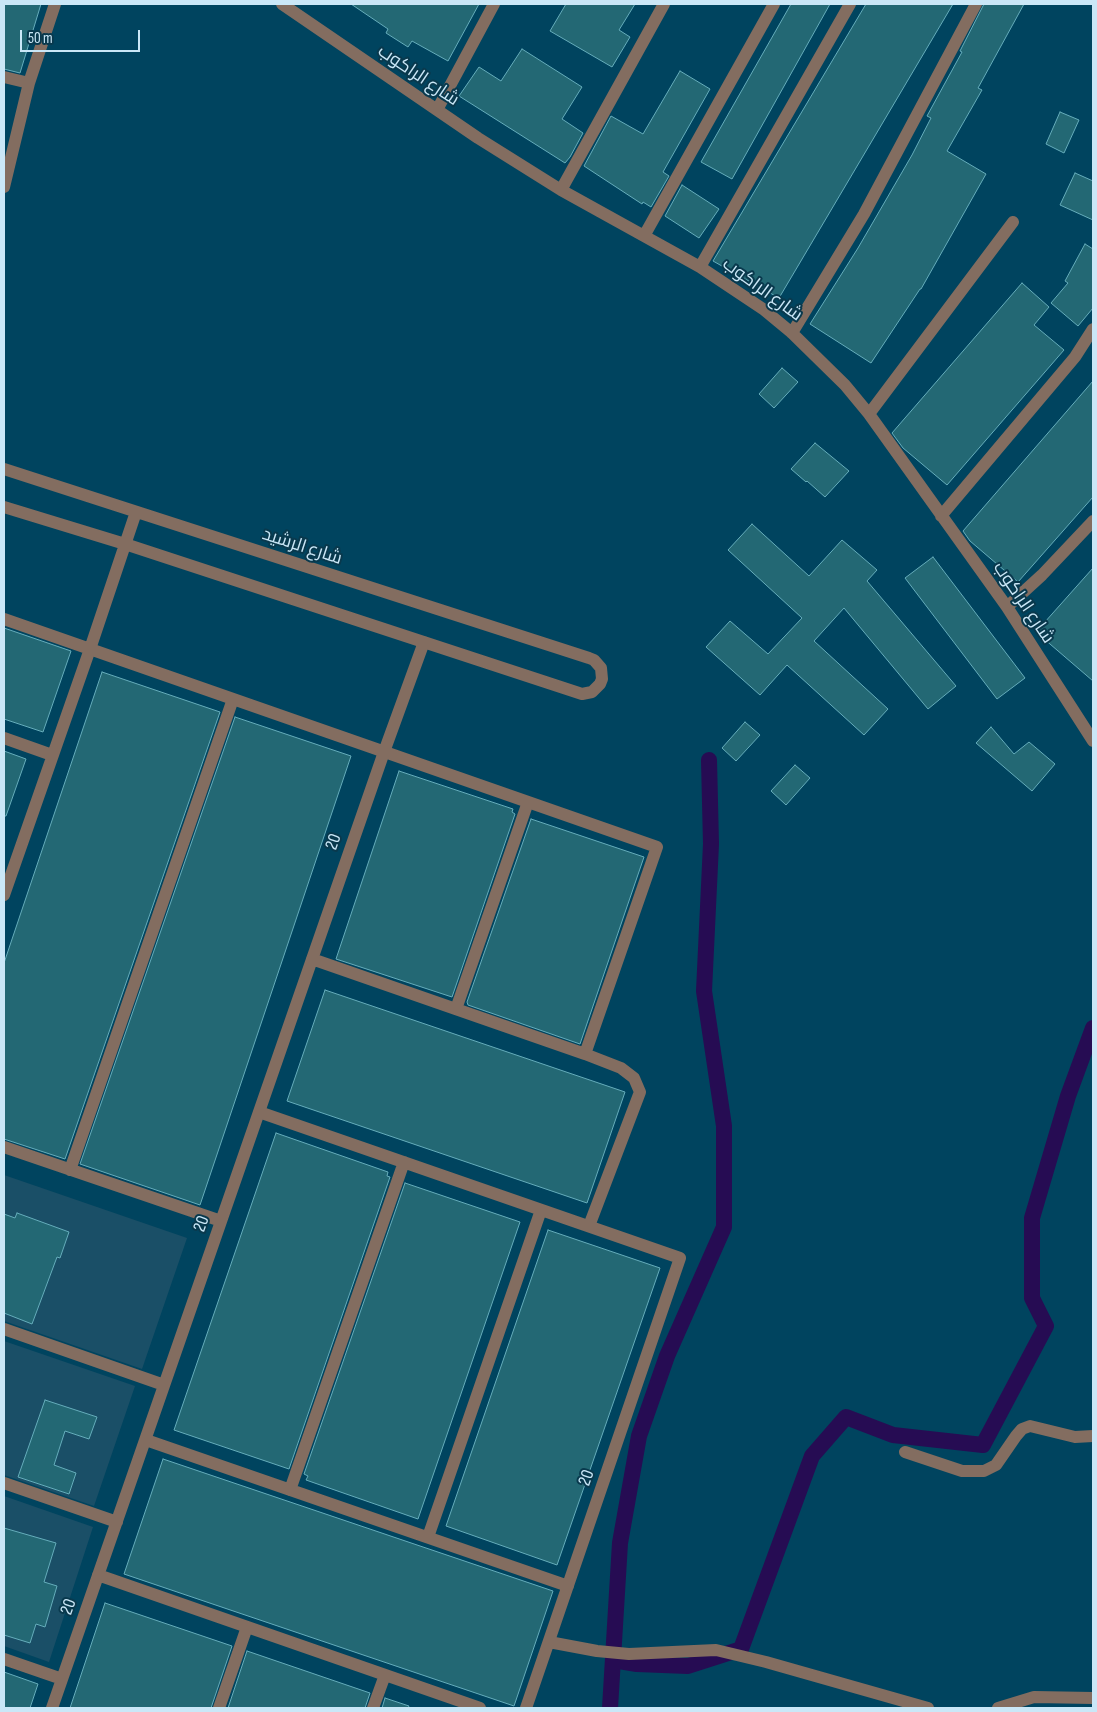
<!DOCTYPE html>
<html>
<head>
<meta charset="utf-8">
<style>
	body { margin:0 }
	#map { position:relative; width:1097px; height:1712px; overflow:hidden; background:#00445f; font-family:"Sofia Sans Condensed",sans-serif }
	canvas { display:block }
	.frame { position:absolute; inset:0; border:5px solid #cae7f7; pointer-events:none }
	.scale { position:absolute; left:20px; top:30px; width:120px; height:22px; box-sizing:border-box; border:2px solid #cae7f7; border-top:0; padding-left:6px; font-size:15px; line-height:18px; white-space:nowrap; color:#cae7f7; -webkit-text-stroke:4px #09394d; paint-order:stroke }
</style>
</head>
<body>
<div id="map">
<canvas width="1097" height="1712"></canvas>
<div class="frame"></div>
<div class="scale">50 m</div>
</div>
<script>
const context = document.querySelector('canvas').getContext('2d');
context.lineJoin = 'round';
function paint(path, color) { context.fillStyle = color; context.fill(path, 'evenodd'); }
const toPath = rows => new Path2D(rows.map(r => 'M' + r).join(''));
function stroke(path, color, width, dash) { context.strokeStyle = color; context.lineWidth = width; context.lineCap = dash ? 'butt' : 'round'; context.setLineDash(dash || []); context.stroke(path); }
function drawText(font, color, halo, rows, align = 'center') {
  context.font = font + ' "Sofia Sans Condensed",Cairo,sans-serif'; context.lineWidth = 4; context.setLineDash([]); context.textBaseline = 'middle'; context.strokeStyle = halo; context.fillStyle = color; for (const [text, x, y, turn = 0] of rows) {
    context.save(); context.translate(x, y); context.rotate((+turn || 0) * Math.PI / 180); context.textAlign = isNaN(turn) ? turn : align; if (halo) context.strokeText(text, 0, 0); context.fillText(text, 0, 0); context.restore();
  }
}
paint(toPath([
	[4,1175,187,1238,142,1369,4,1321],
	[4,1341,135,1386,94,1506,4,1475],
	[4,1496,93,1527,49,1662,4,1646]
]), '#1a4f67');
stroke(toPath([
	[613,1660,637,1664,688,1666,741,1649,812,1456,846,1417,893,1435,983,1445,1046,1326,1032,1298,1032,1218,1068,1096,1093,1028],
	[610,1708,620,1543,639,1436,667,1356,724,1227,724,1126,704,991,711,844,709,760]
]), '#260c53', 16);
const building = toPath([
	[4,4,41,4,20,73,4,69,4,4],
	[351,4,479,4,448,61,412,41,408,47,386,33,388,29,351,4],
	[566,4,635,4,619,30,630,37,612,67,550,31,566,4],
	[791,4,830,4,732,179,701,162,791,4],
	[866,4,953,4,779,298,713,261,866,4],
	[984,4,1024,4,978,88,982,90,947,151,986,174,921,289,920,289,871,363,810,324,858,248,912,155,931,118,927,116,962,52,960,51,984,4],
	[522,49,582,87,562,119,583,133,570,157,565,163,459,96,479,67,501,81,522,49],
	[680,71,710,89,663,172,669,176,651,207,643,202,642,204,584,166,611,116,643,134,680,71],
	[1060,112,1079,120,1064,153,1046,144,1060,112],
	[1075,173,1093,181,1093,220,1060,205,1075,173],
	[682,185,719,209,699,238,665,216,682,185],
	[1085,244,1093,249,1093,308,1078,326,1051,303,1068,283,1065,281,1085,244],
	[1022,283,1049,307,1034,325,1064,350,947,485,903,448,892,433,1022,283],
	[782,368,798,382,774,408,759,394,782,368],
	[1093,381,1093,497,1018,582,970,541,963,531,1093,381],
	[815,443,849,471,825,497,807,481,806,482,791,469,815,443],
	[752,524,809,576,842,540,877,570,867,581,956,686,928,709,844,608,814,641,888,709,864,735,787,665,760,695,706,647,730,621,768,654,802,618,728,550,752,524],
	[933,557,1025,678,997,699,905,578,933,557],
	[1093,568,1093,681,1036,632,1093,568],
	[4,628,71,651,43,732,4,719,4,628],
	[102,672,220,712,65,1159,4,1139,4,963,102,672],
	[235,717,351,756,200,1205,80,1164,235,717],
	[745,722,760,735,736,761,722,748,745,722],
	[991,727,1014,754,1029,742,1055,764,1032,791,976,743,991,727],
	[4,751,26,759,6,816,4,816,4,751],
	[795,765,810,778,786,805,771,791,795,765],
	[399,771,513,809,512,812,515,814,452,997,336,959,399,771],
	[531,819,644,857,580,1044,468,1005,467,1002,531,819],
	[325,990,625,1092,587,1203,287,1101,325,990],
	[276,1133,388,1172,387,1176,390,1177,289,1469,174,1430,276,1133],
	[405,1183,520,1222,418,1519,306,1480,308,1476,304,1474,405,1183],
	[17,1213,69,1232,60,1258,57,1257,32,1324,4,1313,4,1214,15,1218,17,1213],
	[548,1230,660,1268,557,1565,446,1526,548,1230],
	[45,1400,97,1417,89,1439,65,1431,54,1465,76,1473,69,1494,18,1477,45,1400],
	[163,1459,553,1591,514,1706,124,1574,163,1459],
	[4,1528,56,1543,44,1582,57,1586,45,1627,36,1624,30,1643,4,1635,4,1528],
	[105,1603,232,1646,211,1708,70,1708,105,1603],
	[247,1651,370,1693,365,1708,228,1708,247,1651],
	[4,1672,38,1684,30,1708,4,1708,4,1672],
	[385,1698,409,1706,408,1708,382,1708,385,1698]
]);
paint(building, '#236874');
stroke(building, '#65adbb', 1);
stroke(toPath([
	[282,4,478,138,561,190,700,267,763,309,792,333,845,385,869,414,1007,607,1093,741],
	[4,77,29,83],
	[437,110,494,4],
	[4,187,29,83,55,4],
	[561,190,664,4],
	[644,236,774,4],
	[700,267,850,4],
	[792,333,864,214,976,4],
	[869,414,1013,222],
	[4,469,589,658,594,660,601,668,602,679,600,684,592,692,582,694,125,544,4,507],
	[941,516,1075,357,1093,329],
	[1007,607,1042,575,1093,521],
	[4,619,657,847,585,1054],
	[4,738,52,755],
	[4,895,90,649,136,512],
	[312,959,585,1054,621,1068,634,1078,640,1092,589,1226],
	[456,1009,528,802],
	[259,1112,680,1258,526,1708],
	[4,1147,221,1221],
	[70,1170,233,699],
	[4,1329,164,1385],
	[146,1440,568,1586],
	[905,1452,962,1471,984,1471,996,1465,1016,1436,1022,1429,1030,1426,1075,1437,1093,1436],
	[4,1483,117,1522],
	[290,1490,404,1162],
	[428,1537,541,1210],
	[98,1575,480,1708],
	[549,1642,597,1651,629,1654,716,1650,766,1662,928,1708],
	[4,1659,62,1679],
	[52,1708,384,752,424,642],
	[219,1708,247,1627],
	[373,1708,385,1675],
	[998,1708,1034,1697,1093,1698]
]), '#836d60', 12);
drawText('18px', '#cae7f7', '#09394d', [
	["شارع الراكوب",418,76,34],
	["شارع الراكوب",762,290,36],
	["شارع الرشيد",302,547,18],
	["شارع الراكوب",1023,603,56],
	["20",334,842,-71],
	["20",202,1224,-71],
	["20",587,1478,-71],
	["20",69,1607,-71]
]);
</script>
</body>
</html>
